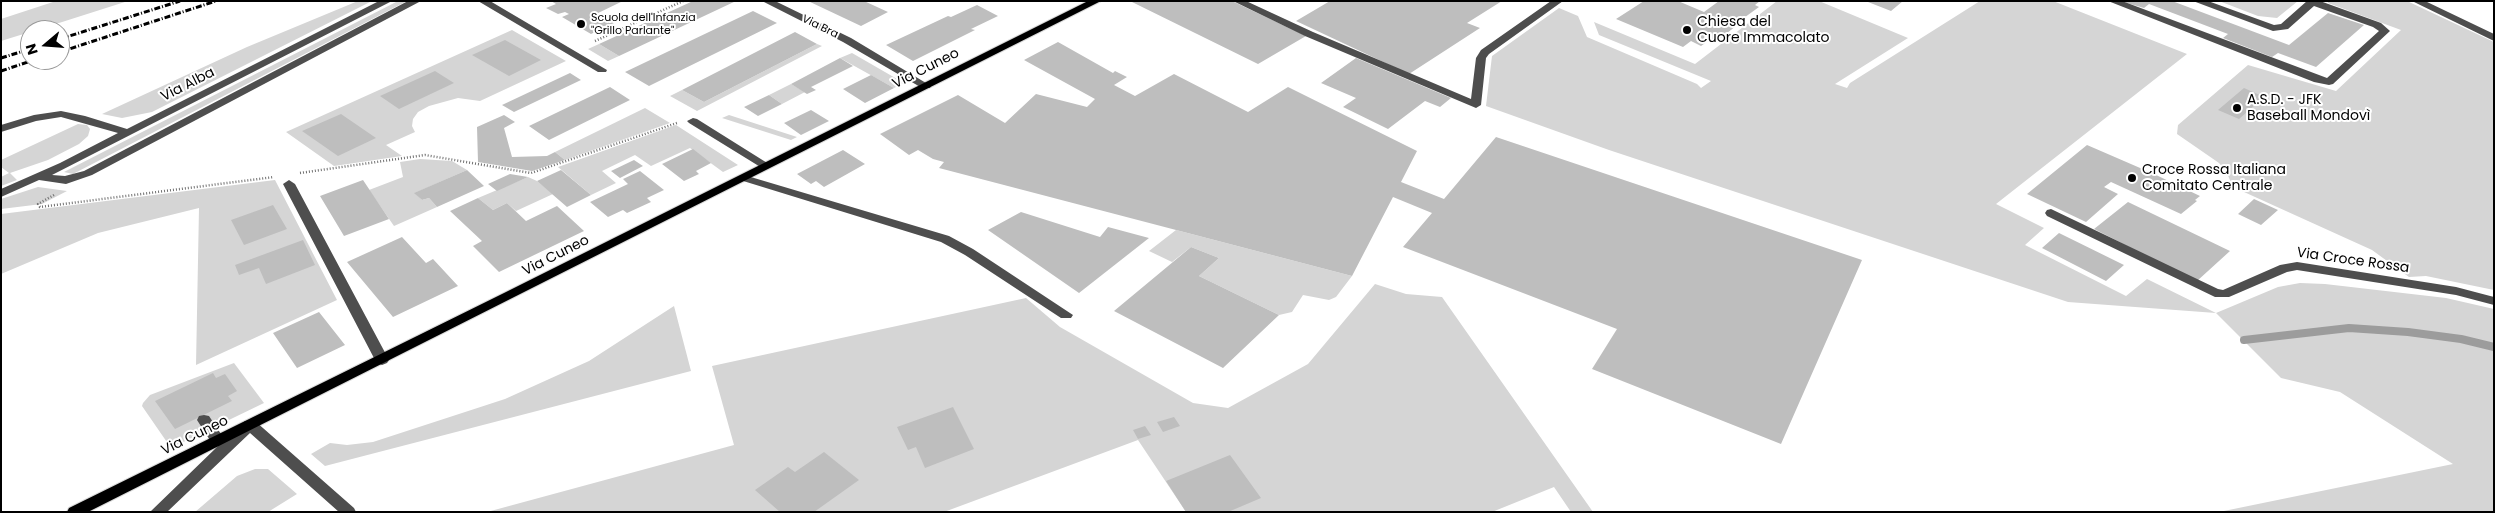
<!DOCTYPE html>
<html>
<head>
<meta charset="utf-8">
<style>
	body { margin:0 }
	#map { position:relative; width:2495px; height:513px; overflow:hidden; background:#fff; font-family:Poppins,sans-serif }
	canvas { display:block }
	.frame { position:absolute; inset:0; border:2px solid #000; pointer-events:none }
	.north { position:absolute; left:20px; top:20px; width:50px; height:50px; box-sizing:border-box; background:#fff; border:1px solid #999; border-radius:50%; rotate:252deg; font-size:14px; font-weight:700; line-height:20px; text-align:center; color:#000 }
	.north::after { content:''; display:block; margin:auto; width:18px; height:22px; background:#000; clip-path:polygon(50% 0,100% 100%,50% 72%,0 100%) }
</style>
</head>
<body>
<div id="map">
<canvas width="2495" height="513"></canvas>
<div class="frame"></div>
<div class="north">N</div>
</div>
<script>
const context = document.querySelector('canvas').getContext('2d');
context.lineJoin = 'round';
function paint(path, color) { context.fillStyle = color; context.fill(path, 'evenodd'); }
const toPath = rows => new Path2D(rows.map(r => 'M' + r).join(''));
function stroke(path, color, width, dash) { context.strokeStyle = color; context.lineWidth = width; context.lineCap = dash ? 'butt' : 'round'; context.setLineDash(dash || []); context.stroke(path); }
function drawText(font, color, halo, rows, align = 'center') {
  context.font = font + ' Poppins,sans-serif'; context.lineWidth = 4; context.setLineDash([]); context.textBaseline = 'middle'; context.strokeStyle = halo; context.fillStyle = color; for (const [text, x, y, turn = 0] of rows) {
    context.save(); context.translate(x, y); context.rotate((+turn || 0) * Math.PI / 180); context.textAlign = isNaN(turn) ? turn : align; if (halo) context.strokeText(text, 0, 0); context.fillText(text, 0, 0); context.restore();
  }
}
paint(toPath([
	[56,1,128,1,37,30,30,30,30,32,1,41,1,19],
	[358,1,372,1,152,112,122,118,102,114,247,47],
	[398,1,407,1,73,174,64,172],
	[1777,1,1819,1,1908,38,1835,84,1847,88,1850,83,1980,1,2053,1,2187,54,1996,204,2044,228,2025,245,2126,296,2147,279,2216,313,2278,287,2300,283,2325,284,2446,298,2494,309,2494,512,2219,512,2453,464,2340,392,2281,378,2216,313,2068,302,1609,150,1486,106,1492,56,1559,8,1578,16,1587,37,1697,84,1701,88,1711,81,1599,35,1594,22,1695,64],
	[2219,1,2298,1,2277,18,2258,16],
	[2328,1,2407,1,2494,42,2494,290,2426,276,2409,277,2372,250,2233,187,2226,171,2219,163,2177,134,2178,125,2248,65,2336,91,2401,30,2328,3],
	[512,30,566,61,480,101,458,98,429,106,418,112,413,119,412,126,415,132,386,145,402,156,334,166,286,132],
	[599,44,619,56,608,61,588,49],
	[817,44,822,46,697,111,670,96,682,90,704,102],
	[852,53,904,83,894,88,840,58],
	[791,84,805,92,782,104,769,95],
	[645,108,670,123,565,160,555,152],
	[729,115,797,137,791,140,722,118],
	[78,124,87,125,90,129,88,136,79,144,48,160,10,173,17,180,1,186,1,177,9,173,1,167,1,160],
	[676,125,738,165,723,172,690,148,651,166,635,155,602,171,616,183,591,195,558,167],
	[420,159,452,161,467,170,415,193,422,200,429,198,437,207,394,226,369,190,403,177,400,162],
	[528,177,537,181,553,194,516,211,507,203,493,210,478,198],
	[275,180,337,300,196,365,199,208,98,233,1,274,1,214],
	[38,187,67,191,42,204,1,209,1,199],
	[1176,230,1352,276,1336,297,1329,300,1303,295,1292,312,1279,315,1199,276,1219,258,1191,247,1172,262,1149,251],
	[1375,284,1406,294,1442,297,1593,512,1571,512,1554,487,1492,512,1186,512,1138,440,944,512,487,512,734,445,712,366,1026,298,1060,327,1193,403,1228,408,1308,364],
	[674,306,691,371,325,466,311,454,330,443,347,445,373,442,505,399,589,361],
	[234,363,264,403,171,448,142,406,143,403,150,395],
	[255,469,268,469,297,494,268,512,195,512,237,476]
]), '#d5d5d5');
stroke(toPath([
	[2244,340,2349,328,2408,332,2461,339,2494,347]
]), '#9c9c9c', 8);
paint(toPath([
	[551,1,623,1,596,14,614,23,591,34,562,17,569,14,565,12,558,14,546,8,556,4],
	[693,1,736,1,619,56,599,44],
	[808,1,864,1,888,12,861,26],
	[1134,1,1232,1,1306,36,1258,64,1132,2],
	[1330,1,1502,1,1467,23,1480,28,1409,74,1296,21],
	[1644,1,1678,1,1704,12,1719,1,1760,1,1755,5,1759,7,1741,20,1737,20,1741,22,1717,41,1711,39,1701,46,1691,41,1683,47,1616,19],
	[1861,1,1903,1,1891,11,1868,2],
	[2120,1,2172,1,2289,45,2328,13,2364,25,2316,67,2278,53,2272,57,2223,38,2228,34,2149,4,2144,8],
	[977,5,998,16,971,29,975,30,913,61,886,45,948,16,951,17],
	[753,11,777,23,649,86,625,72],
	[795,32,817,44,704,102,682,90],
	[505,40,541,60,509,76,472,55],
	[1058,42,1113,73,1115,71,1127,77,1114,85,1135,96,1174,74,1248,112,1288,87,1417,151,1401,182,1444,199,1496,137,1862,260,1781,444,1592,369,1617,329,1403,247,1432,213,1393,197,1352,276,939,168,944,162,933,159,918,150,909,155,880,134,958,95,1005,123,1036,94,1087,107,1095,99,1024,60],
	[840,58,853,66,811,87,816,90,807,94,791,84],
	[1356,58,1451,98,1440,107,1425,101,1388,129,1343,107,1356,98,1321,83],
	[435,71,454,83,399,109,380,96],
	[570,73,581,80,514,112,502,105],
	[871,75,894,88,865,103,843,89],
	[610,87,630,100,549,140,529,126],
	[2244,88,2264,97,2239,119,2218,110],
	[769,95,782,104,758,116,744,107],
	[811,110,829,121,801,135,784,123],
	[341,114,376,138,338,156,302,131],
	[504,115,515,122,504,128,512,157,547,156,555,152,565,160,532,171,478,162,477,127],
	[2087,145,2154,174,2200,196,2195,200,2197,201,2181,214,2111,182,2104,187,2118,194,2086,222,2027,194],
	[693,149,711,163,696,171,699,174,684,181,662,164],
	[843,150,865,164,824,187,816,181,811,184,797,174],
	[634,160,643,166,620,178,611,171],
	[467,170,484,186,437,207,429,198,422,200,414,193],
	[561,170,591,195,567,207,537,181],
	[640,171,664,190,647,198,651,202,627,213,623,210,608,217,590,202,628,184,623,179],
	[510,174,528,177,497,191,488,184],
	[363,180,389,219,344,236,320,196],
	[478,198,493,210,507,203,526,221,557,206,584,231,499,272,473,246,482,241,450,211],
	[2254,199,2278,210,2261,225,2238,214],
	[2128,202,2230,251,2197,281,2094,229],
	[273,205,287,229,244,245,231,220],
	[1021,212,1100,237,1108,227,1149,238,1079,293,988,230],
	[2059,233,2124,265,2106,281,2042,248],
	[402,237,426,263,433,259,458,286,393,317,347,262],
	[303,240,315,265,266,284,259,268,239,275,235,265],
	[1191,247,1219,258,1199,276,1279,315,1223,368,1114,311],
	[319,312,345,345,297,368,273,333],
	[213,373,216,378,225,374,237,391,228,396,232,401,175,429,155,401],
	[953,407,974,449,925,468,916,447,908,450,897,427],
	[1174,417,1180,426,1163,432,1157,422],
	[1145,426,1151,435,1138,439,1133,430],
	[824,452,859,480,814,512,780,512,755,490,788,467,795,472],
	[1230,455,1261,498,1228,512,1186,512,1166,481]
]), '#bebebe');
const major = toPath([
	[1088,1,1101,1,88,512,67,512,69,508,504,293,1088,1]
]);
stroke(major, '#dbdbdb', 2);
stroke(toPath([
	[595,41,683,1],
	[300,173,425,155,531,173,677,123],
	[54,195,38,204,40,207,274,177]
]), '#707070', 2.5, [1, 2]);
paint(toPath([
	[379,1,392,1,52,175,65,176,84,171,408,1,421,1,92,175,66,184,39,180,1,197,1,189,60,163,118,133,61,117,36,121,1,132,1,125,34,115,61,111,85,116,127,129,379,1],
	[478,1,490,1,607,70,606,72,598,72,478,1],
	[762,1,775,1,851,38,931,86,930,88,922,88,843,42,762,1],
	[1233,1,1246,1,1313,32,1471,99,1476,58,1481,50,1551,1,1563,1,1489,54,1486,58,1481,105,1476,108,1305,36,1233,1],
	[2108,1,2122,1,2327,78,2379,31,2373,27,2314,6,2288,29,2273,31,2193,1,2208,1,2274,25,2281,24,2307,1,2320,1,2381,23,2390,31,2333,84,2329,85,2314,82,2108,1],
	[2412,1,2425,1,2494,34,2494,41,2412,1],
	[693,118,697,119,772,166,766,169,762,168,689,123,687,121,693,118],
	[744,175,949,236,973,249,1073,315,1071,318,1061,318,965,255,941,242,740,180,738,178,740,176,744,175],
	[289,180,295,184,389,360,387,363,382,365,377,363,375,360,283,184,289,180],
	[2051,209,2218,289,2223,290,2280,265,2297,262,2456,287,2494,297,2494,305,2456,295,2297,270,2287,272,2229,297,2215,297,2047,216,2045,213,2047,210,2051,209],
	[204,415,209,416,225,440,245,421,255,421,354,508,356,512,339,512,250,433,167,512,150,512,218,446,213,445,197,420,199,416,204,415]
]), '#4e4e4e');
paint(major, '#000');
stroke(toPath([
	[60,39,180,1],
	[60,52,216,1],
	[1,58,30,49],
	[1,71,34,60]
]), '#000', 3, [6, 2, 1, 2]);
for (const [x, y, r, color] of [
	[581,24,5,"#000"],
	[1687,30,5,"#000"],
	[2237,108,5,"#000"],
	[2132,178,5,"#000"]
]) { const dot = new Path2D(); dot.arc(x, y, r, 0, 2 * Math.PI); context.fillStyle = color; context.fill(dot); stroke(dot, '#fff', 2); }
drawText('11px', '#000', '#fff', [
	["Scuola dell'Infanzia",591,18],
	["\"Grillo Parlante\"",591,31]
], 'left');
drawText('11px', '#000', '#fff', [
	["Via Bra",820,27,26]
]);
drawText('14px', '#000', '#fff', [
	["Chiesa del",1697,22],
	["Cuore Immacolato",1697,38],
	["A.S.D. - JFK",2247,100],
	["Baseball Mondovì",2247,116],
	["Croce Rossa Italiana",2142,170],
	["Comitato Centrale",2142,186]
], 'left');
drawText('14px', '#000', '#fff', [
	["Via Cuneo",926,69,-27],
	["Via Alba",188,85,-27],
	["Via Cuneo",556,256,-27],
	["Via Croce Rossa",2353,261,8],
	["Via Cuneo",195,436,-26]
]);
</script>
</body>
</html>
